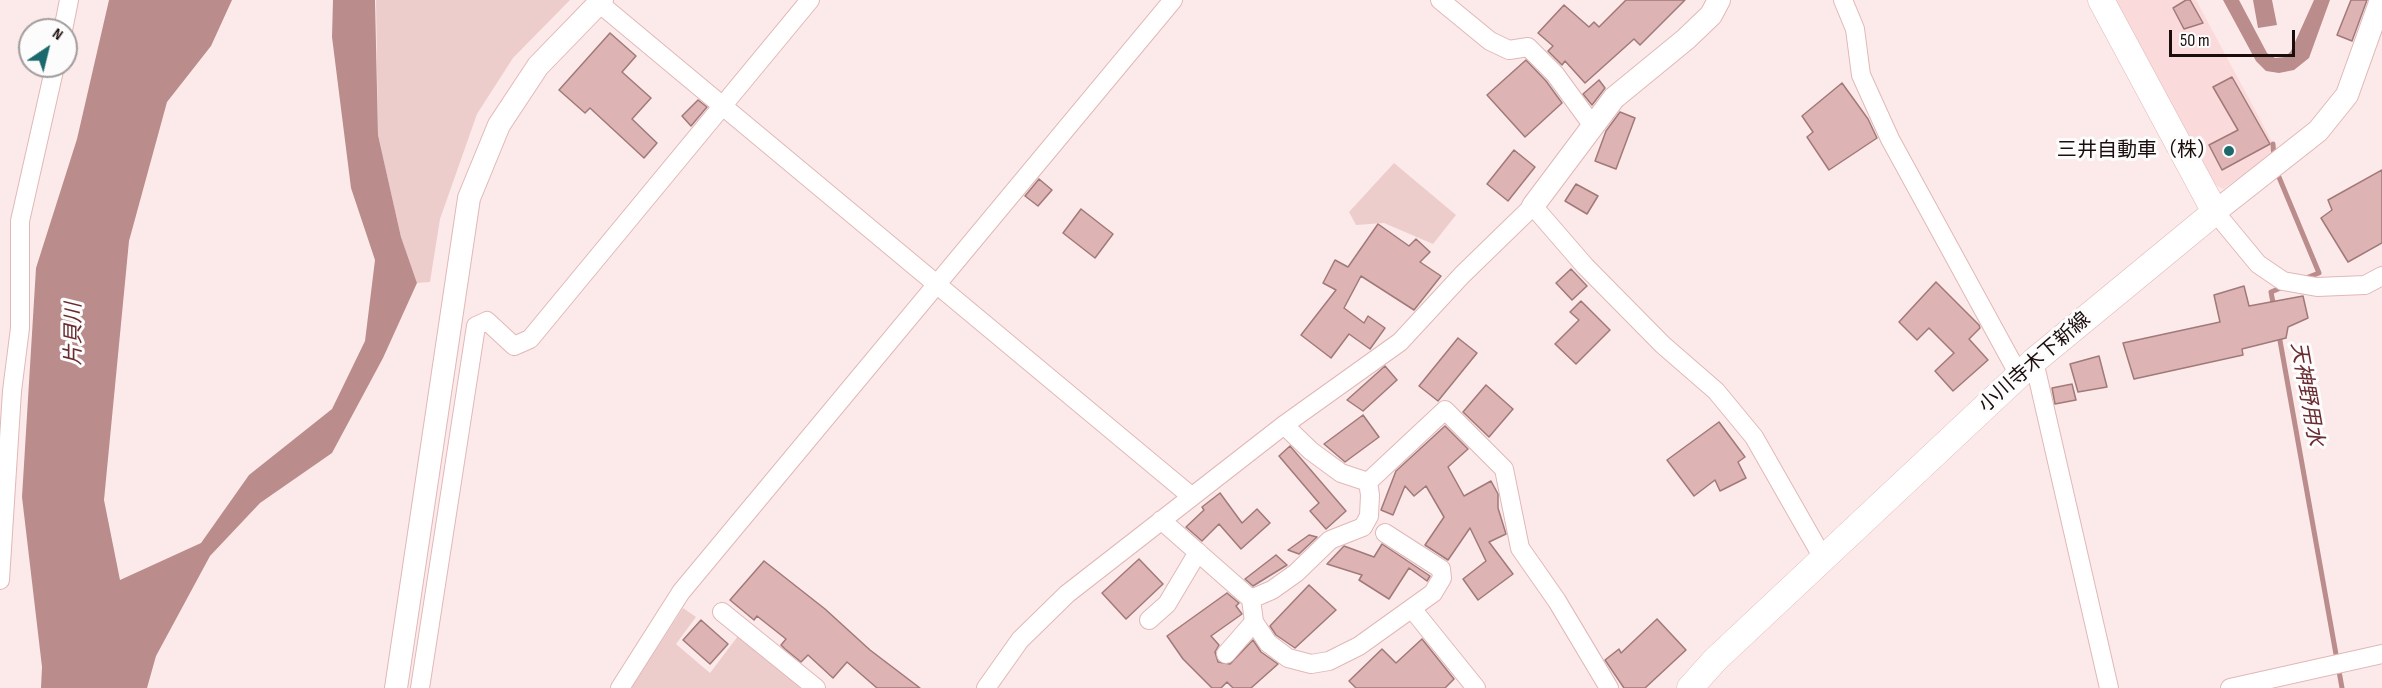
<!DOCTYPE html>
<html>
<head>
<meta charset="utf-8">
<style>
	body { margin:0 }
	#map { position:relative; width:2382px; height:688px; overflow:hidden; background:#fceaea; font-family:"Sofia Sans Condensed",sans-serif }
	canvas { display:block }
	.north { position:absolute; left:18px; top:18px; width:60px; height:60px; box-sizing:border-box; background:#fcfcfc; border:2px solid #a29c9c; border-radius:50%; rotate:35deg; font-size:16px; font-weight:700; line-height:24px; text-align:center; color:#1c0d0d }
	.north::after { content:''; display:block; margin:auto; width:21px; height:27px; background:#1c696c; clip-path:polygon(50% 0,100% 100%,50% 72%,0 100%) }
	.scale { position:absolute; left:2169px; top:30px; width:126px; height:27px; box-sizing:border-box; border:3px solid #1c0d0d; border-top:0; padding-left:8px; font-size:18px; line-height:21px; white-space:nowrap; color:#1c0d0d; -webkit-text-stroke:4px #fcfcfc; paint-order:stroke }
</style>
</head>
<body>
<div id="map">
<canvas width="2382" height="688"></canvas>
<div class="north">N</div>
<div class="scale">50 m</div>
</div>
<script>
const context = document.querySelector('canvas').getContext('2d');
context.lineJoin = 'round';
function paint(path, color) { context.fillStyle = color; context.fill(path, 'evenodd'); }
const toPath = rows => new Path2D(rows.map(r => 'M' + r).join(''));
function stroke(path, color, width, dash) { context.strokeStyle = color; context.lineWidth = width; context.lineCap = dash ? 'butt' : 'round'; context.setLineDash(dash || []); context.stroke(path); }
function drawText(font, color, halo, rows, align = 'center') {
  context.font = font + ' "Sofia Sans Condensed","Noto Sans JP",sans-serif'; context.lineWidth = 6; context.setLineDash([]); context.textBaseline = 'middle'; context.strokeStyle = halo; context.fillStyle = color; for (const [text, x, y, turn = 0] of rows) {
    context.save(); context.translate(x, y); context.rotate((+turn || 0) * Math.PI / 180); context.textAlign = isNaN(turn) ? turn : align; if (halo) context.strokeText(text, 0, 0); context.fillText(text, 0, 0); context.restore();
  }
}
paint(toPath([
	[2114,0,2196,0,2277,151,2223,189,2212,183]
]), '#fadada');
paint(toPath([
	[376,0,570,0,513,58,477,114,440,219,430,282,417,283,401,237,378,135],
	[1394,163,1456,215,1433,244,1384,223,1356,225,1349,212],
	[683,608,696,617,676,644,710,673,738,636,801,688,631,688]
]), '#edcdcc');
paint(toPath([
	[109,0,232,0,211,46,167,102,129,241,104,500,120,580,201,543,249,475,332,409,365,341,375,260,351,188,332,37,333,0,375,0,378,135,401,237,417,283,383,358,332,453,260,503,210,556,156,656,147,688,41,688,42,667,22,497,36,268,77,139],
	[2223,0,2239,0,2267,53,2275,58,2285,57,2291,51,2314,0,2330,0,2309,58,2294,70,2279,73,2266,71,2256,61],
	[2253,0,2272,0,2277,25,2258,28]
]), '#bb8c8c');
stroke(toPath([
	[2273,144,2274,159],
	[2276,170,2319,273,2306,278],
	[2274,308,2271,292,2283,287],
	[2279,335,2342,688]
]), '#bb8c8c', 5);
const building = toPath([
	[1626,0,1685,0,1640,45,1634,39,1585,83,1565,61,1562,65,1548,51,1553,46,1538,33,1564,5,1589,27,1594,22,1599,27,1626,0],
	[2186,0,2190,0,2203,23,2184,29,2173,8,2186,0],
	[2351,0,2367,0,2352,41,2337,35,2351,0],
	[610,33,636,56,622,72,651,98,632,119,657,143,644,158,590,108,585,113,559,90,610,33],
	[1526,60,1546,81,1562,103,1525,137,1487,95,1526,60],
	[2232,77,2270,144,2222,170,2209,145,2238,130,2213,87,2232,77],
	[1599,80,1605,88,1592,105,1583,94,1599,80],
	[1842,83,1868,119,1877,138,1829,170,1807,137,1813,132,1802,116,1842,83],
	[698,100,707,107,691,126,682,116,698,100],
	[1620,112,1635,118,1616,169,1595,161,1606,131,1620,112],
	[1514,150,1535,167,1508,201,1487,184,1514,150],
	[2382,170,2382,243,2348,262,2321,218,2332,210,2328,200,2382,170],
	[1039,179,1052,190,1038,206,1025,196,1039,179],
	[1576,184,1598,196,1587,214,1565,201,1576,184],
	[1081,209,1113,234,1095,258,1063,233,1081,209],
	[1378,224,1409,246,1416,239,1430,252,1420,262,1441,276,1414,310,1361,276,1344,308,1364,323,1368,316,1385,328,1370,349,1349,334,1331,358,1301,335,1336,290,1323,283,1335,260,1348,267,1378,224],
	[1571,269,1587,286,1572,300,1556,283,1571,269],
	[1936,282,1979,325,1980,328,1969,339,1988,360,1953,391,1935,371,1954,353,1929,328,1917,340,1899,322,1936,282],
	[2244,286,2249,306,2303,296,2308,318,2288,327,2286,338,2242,349,2243,355,2134,379,2123,343,2220,322,2214,295,2244,286],
	[1581,301,1610,330,1576,364,1555,344,1579,320,1570,312,1581,301],
	[1458,338,1477,353,1438,401,1419,386,1458,338],
	[2099,356,2107,387,2078,392,2070,364,2099,356],
	[1385,366,1397,380,1363,411,1347,400,1385,366],
	[2072,384,2076,400,2055,404,2052,388,2072,384],
	[1486,385,1513,409,1489,437,1463,412,1486,385],
	[1363,415,1379,437,1345,462,1324,444,1363,415],
	[1719,422,1745,457,1738,462,1746,478,1720,491,1715,480,1694,496,1667,460,1719,422],
	[1445,426,1468,449,1448,467,1464,496,1491,481,1498,494,1498,508,1506,534,1489,542,1513,574,1478,600,1463,579,1486,561,1470,528,1448,560,1425,545,1444,517,1426,486,1414,496,1405,486,1393,515,1381,510,1396,471,1445,426],
	[1290,446,1346,511,1326,529,1310,511,1319,503,1279,456,1290,446],
	[1220,493,1242,523,1257,509,1270,523,1241,549,1219,524,1202,541,1186,527,1204,510,1202,507,1220,493],
	[1309,535,1317,537,1299,554,1288,550,1309,535],
	[1382,544,1430,576,1427,581,1409,568,1389,599,1359,580,1362,575,1327,564,1344,546,1374,557,1382,544],
	[1276,555,1287,565,1253,586,1245,579,1276,555],
	[1139,559,1163,584,1126,619,1102,593,1139,559],
	[764,561,825,609,870,650,920,688,877,688,847,662,833,678,808,655,801,662,785,649,781,645,786,639,757,616,754,620,730,600,764,561],
	[1309,585,1336,610,1295,648,1276,635,1270,626,1309,585],
	[1227,593,1239,603,1236,606,1242,614,1211,636,1219,645,1215,652,1218,662,1230,664,1253,640,1261,652,1278,664,1251,688,1233,688,1227,682,1221,688,1212,688,1183,659,1167,636,1227,593],
	[1657,619,1686,650,1645,688,1624,688,1605,660,1619,649,1621,653,1657,619],
	[701,620,728,644,710,664,683,640,701,620],
	[1422,639,1454,679,1445,688,1356,688,1349,681,1382,649,1396,663,1422,639]
]);
paint(building, '#ddb3b3');
stroke(building, '#a17979', 1.5);
const minor = toPath([
	[1440,0,1490,41,1509,50,1528,47,1555,74,1593,126],
	[1843,0,1855,29,1861,75,1890,139,2019,375],
	[599,3,1191,496],
	[63,30,69,0],
	[2215,212,2258,264,2283,281,2317,287,2365,285,2382,276],
	[2034,361,2109,688],
	[1284,425,1311,451,1341,473,1368,482,1445,410,1504,469,1520,548,1557,601,1609,688],
	[1161,520,1251,599,1254,622,1268,643,1288,658,1311,664,1329,661,1359,646,1433,593,1442,578,1441,569,1385,533],
	[0,580,12,391,20,328,20,221,55,66],
	[1251,599,1272,590,1296,573,1330,540,1363,527,1369,516,1370,495,1368,482],
	[1413,610,1476,688],
	[722,612,816,688],
	[1149,620,1167,604,1198,552],
	[1226,654,1254,622],
	[420,688,476,326,487,321,514,346,530,339,810,0],
	[620,688,681,592,1173,0],
	[986,688,1020,640,1067,594,1284,425,1400,342,1462,275,1533,206,1585,266,1663,345,1716,391,1754,437,1823,558],
	[2230,688,2382,654]
]);
const tertiary = toPath([
	[1533,206,1614,98,1686,39,1711,15,1719,0],
	[2215,212,2318,131,2347,95,2381,0],
	[396,688,469,198,499,125,538,66,602,0]
]);
const secondary = toPath([
	[1690,688,1715,660,2034,361,2215,212,2101,0]
]);
stroke(minor, '#e2b7b7', 20);
stroke(tertiary, '#e2b7b7', 24);
stroke(secondary, '#e2b7b7', 27);
stroke(minor, '#fff', 18);
stroke(tertiary, '#fff', 22);
stroke(secondary, '#fff', 26);
for (const [x, y, r, color] of [
	[2229,151,6,"#1c696c"]
]) { const dot = new Path2D(); dot.arc(x, y, r, 0, 2 * Math.PI); context.fillStyle = color; context.fill(dot); stroke(dot, '#fcfcfc', 2); }
drawText('20px', '#1c0d0d', '#fcfcfc', [
	["三井自動車（株）",2217,151]
], 'right');
drawText('20px', '#1c0d0d', '#fcfcfc', [
	["小川寺木下新線",2035,363,-41]
]);
drawText('italic 21px', '#692b2f', '#fcfcfc', [
	["片貝川",75,334,-90],
	["天神野用水",2306,394,80]
]);
</script>
</body>
</html>
